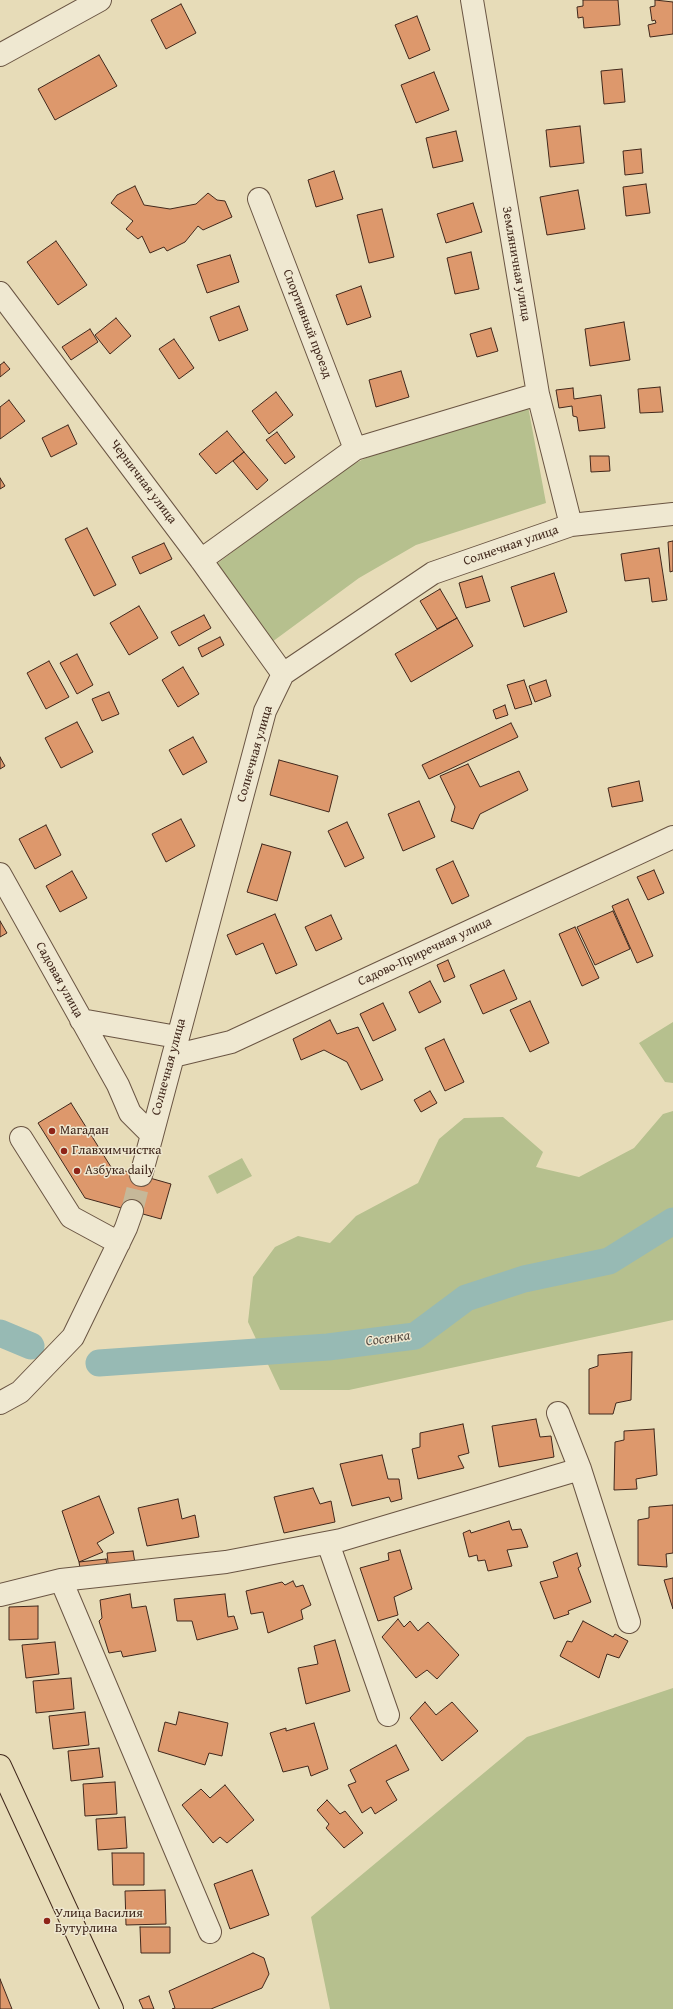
<!DOCTYPE html>
<html>
<head>
<meta charset="utf-8">
<style>
	body { margin:0 }
	canvas { display:block; background:#e7dcb8 }
</style>
</head>
<body>
<canvas width="673" height="2009"></canvas>
<script>
const context = document.querySelector('canvas').getContext('2d');
context.lineJoin = 'round';
function paint(path, color) { context.fillStyle = color; context.fill(path, 'evenodd'); }
const toPath = rows => new Path2D(rows.map(r => 'M' + r).join(''));
function stroke(path, color, width, dash) { context.strokeStyle = color; context.lineWidth = width; context.lineCap = dash ? 'butt' : 'round'; context.setLineDash(dash || []); context.stroke(path); }
function drawText(font, color, halo, rows, align = 'center') {
  context.font = font + ' "Gentium Book Plus",serif'; context.lineWidth = 3; context.setLineDash([]); context.textBaseline = 'middle'; context.strokeStyle = halo; context.fillStyle = color; for (const [text, x, y, turn = 0] of rows) {
    context.save(); context.translate(x, y); context.rotate((+turn || 0) * Math.PI / 180); context.textAlign = isNaN(turn) ? turn : align; if (halo) context.strokeText(text, 0, 0); context.fillText(text, 0, 0); context.restore();
  }
}
paint(toPath([
	[528,406,546,503,416,545,359,578,272,642,214,566,339,471,397,443],
	[673,1022,673,1083,665,1082,639,1043],
	[673,1111,673,1320,349,1390,280,1390,248,1322,253,1277,275,1247,298,1236,330,1243,356,1216,418,1183,439,1139,464,1118,503,1117,543,1152,536,1167,579,1177,634,1148,663,1114],
	[242,1158,252,1176,217,1194,208,1176],
	[673,1688,673,2009,330,2009,311,1917,527,1737]
]), '#b6c08e');
stroke(toPath([
	[0,1333,31,1346],
	[99,1363,328,1347,415,1336,466,1298,524,1279,609,1261,673,1221]
]), '#97bab4', 27);
const building = toPath([
	[583,0,618,0,620,25,584,28,583,17,578,18,577,7,583,6,583,0],
	[655,0,673,2,673,34,650,37,648,25,656,23,655,20,652,21,650,7,655,6,655,0],
	[181,4,196,33,166,49,151,20,181,4],
	[417,16,430,50,409,59,395,25,417,16],
	[99,55,117,86,55,120,38,89,99,55],
	[622,69,625,102,604,104,601,71,622,69],
	[434,72,449,110,416,123,401,85,434,72],
	[580,126,584,163,550,167,546,130,580,126],
	[456,131,463,161,433,168,426,138,456,131],
	[641,149,643,173,625,175,623,151,641,149],
	[334,171,343,199,316,207,308,180,334,171],
	[646,184,650,213,626,216,623,187,646,184],
	[135,186,144,205,170,209,196,204,208,193,217,200,225,201,232,217,203,230,198,226,185,242,167,251,164,247,150,253,142,236,138,239,126,229,133,221,111,203,117,195,135,186],
	[578,190,585,229,547,235,540,197,578,190],
	[473,203,482,232,446,243,437,214,473,203],
	[382,209,394,257,369,263,357,215,382,209],
	[56,241,87,285,58,305,27,262,56,241],
	[471,252,479,289,455,294,447,258,471,252],
	[230,255,239,282,207,293,197,265,230,255],
	[361,286,371,317,347,325,336,295,361,286],
	[239,306,248,330,219,341,210,317,239,306],
	[116,318,131,336,110,354,95,335,116,318],
	[624,322,630,360,590,366,585,329,624,322],
	[491,328,498,351,477,357,470,334,491,328],
	[90,329,98,342,71,360,62,347,90,329],
	[174,339,194,368,179,379,159,349,174,339],
	[4,362,10,369,0,377,0,365,4,362],
	[401,371,409,397,376,407,369,380,401,371],
	[660,387,663,412,640,413,638,389,660,387],
	[573,388,574,399,601,395,605,428,579,431,577,417,573,416,572,406,559,408,556,390,573,388],
	[276,392,293,415,269,434,252,411,276,392],
	[9,400,25,421,0,439,0,407,9,400],
	[68,425,77,444,51,457,42,438,68,425],
	[227,431,244,452,216,474,199,454,227,431],
	[277,432,295,457,285,464,266,440,277,432],
	[244,452,268,480,257,490,233,461,244,452],
	[590,456,609,456,610,471,591,472,590,456],
	[0,478,5,486,0,489,0,478],
	[87,528,116,585,94,596,65,539,87,528],
	[673,541,673,571,670,572,668,542,673,541],
	[164,543,172,559,140,574,132,557,164,543],
	[659,548,667,600,652,602,649,578,625,581,621,554,659,548],
	[554,573,567,612,524,627,511,587,554,573],
	[482,576,490,601,466,608,459,583,482,576],
	[440,589,457,618,437,629,420,601,440,589],
	[139,606,158,638,129,655,110,623,139,606],
	[204,615,211,628,179,646,171,632,204,615],
	[457,618,473,646,411,682,395,654,457,618],
	[220,637,224,645,202,657,198,648,220,637],
	[77,654,93,685,77,694,60,663,77,654],
	[49,661,69,697,46,709,27,673,49,661],
	[183,667,199,694,178,707,162,680,183,667],
	[524,680,532,704,515,709,507,685,524,680],
	[546,680,551,696,535,702,529,686,546,680],
	[109,692,119,714,102,721,92,699,109,692],
	[505,705,508,715,496,719,493,710,505,705],
	[77,722,93,752,61,768,45,738,77,722],
	[511,723,518,737,429,779,422,765,511,723],
	[193,737,207,762,183,775,169,750,193,737],
	[0,757,5,766,0,769,0,757],
	[279,760,338,776,329,812,270,795,279,760],
	[468,764,480,787,519,771,528,790,480,814,473,829,451,821,455,807,440,776,468,764],
	[639,781,643,801,612,807,608,788,639,781],
	[419,801,435,837,403,851,388,814,419,801],
	[181,819,195,846,166,862,152,834,181,819],
	[347,822,364,858,345,867,328,831,347,822],
	[46,825,61,855,35,869,19,839,46,825],
	[262,844,291,852,277,901,247,892,262,844],
	[453,861,469,896,452,904,436,869,453,861],
	[654,870,664,893,648,900,637,877,654,870],
	[72,871,87,898,60,912,46,886,72,871],
	[628,899,653,956,637,963,612,906,628,899],
	[613,911,630,949,595,965,577,927,613,911],
	[275,914,297,965,276,974,263,943,236,955,227,935,275,914],
	[331,915,342,939,316,951,305,927,331,915],
	[0,921,7,933,0,937,0,921],
	[575,927,599,978,582,986,559,934,575,927],
	[448,960,455,977,444,982,437,965,448,960],
	[504,970,517,999,483,1014,470,985,504,970],
	[430,981,441,1002,419,1013,409,992,430,981],
	[530,1001,549,1043,530,1052,510,1010,530,1001],
	[383,1003,396,1030,373,1041,360,1014,383,1003],
	[330,1020,337,1034,358,1027,383,1080,361,1090,347,1062,324,1050,301,1060,293,1039,330,1020],
	[444,1039,464,1082,445,1091,425,1048,444,1039],
	[430,1091,437,1103,421,1112,414,1100,430,1091],
	[71,1103,111,1167,171,1184,161,1219,85,1198,38,1123,71,1103],
	[632,1352,631,1400,616,1403,613,1414,589,1414,589,1369,598,1366,598,1355,632,1352],
	[536,1419,540,1437,551,1436,554,1457,499,1467,492,1426,536,1419],
	[463,1424,469,1453,458,1456,464,1468,418,1479,412,1449,420,1447,420,1433,463,1424],
	[654,1429,657,1475,636,1479,637,1489,614,1490,615,1442,624,1440,624,1431,654,1429],
	[382,1455,388,1479,399,1479,402,1499,391,1502,389,1497,352,1506,340,1464,382,1455],
	[313,1488,320,1504,331,1501,335,1522,284,1533,274,1497,313,1488],
	[99,1496,114,1533,97,1543,103,1552,79,1562,62,1511,99,1496],
	[178,1499,182,1519,195,1515,199,1537,147,1546,138,1508,178,1499],
	[673,1505,673,1553,666,1554,667,1567,638,1565,638,1520,649,1518,649,1507,673,1505],
	[509,1521,512,1530,521,1529,528,1547,507,1550,512,1566,488,1571,485,1560,478,1561,477,1555,469,1557,463,1533,470,1530,471,1533,509,1521],
	[400,1550,412,1589,394,1597,398,1615,378,1621,360,1568,389,1560,388,1553,400,1550],
	[133,1551,136,1569,109,1572,107,1553,133,1551],
	[577,1553,581,1566,578,1568,591,1602,568,1611,569,1614,554,1619,540,1582,558,1577,553,1562,577,1553],
	[106,1559,108,1572,81,1574,79,1562,106,1559],
	[673,1578,673,1609,664,1580,673,1578],
	[293,1581,296,1587,303,1585,311,1605,301,1610,303,1619,268,1633,263,1612,251,1614,246,1591,282,1582,285,1585,293,1581],
	[130,1594,132,1608,146,1606,156,1651,123,1657,121,1651,109,1653,99,1621,102,1618,100,1600,130,1594],
	[225,1594,228,1617,234,1616,238,1629,197,1640,192,1621,177,1621,174,1599,225,1594],
	[38,1606,38,1639,9,1640,9,1607,38,1606],
	[398,1619,404,1627,410,1621,418,1631,428,1622,459,1655,437,1679,427,1670,416,1678,382,1637,398,1619],
	[583,1621,613,1637,615,1634,628,1641,619,1658,607,1654,599,1678,560,1656,567,1641,572,1642,583,1621],
	[335,1640,350,1691,306,1704,298,1668,318,1664,314,1646,335,1640],
	[55,1642,59,1674,26,1678,22,1645,55,1642],
	[71,1678,74,1709,36,1713,33,1681,71,1678],
	[425,1702,436,1715,452,1702,478,1731,442,1761,410,1718,425,1702],
	[85,1712,89,1745,53,1749,49,1716,85,1712],
	[179,1712,228,1723,222,1756,209,1753,205,1765,158,1751,165,1722,176,1725,179,1712],
	[314,1723,328,1769,311,1776,308,1766,283,1772,270,1733,286,1728,286,1731,314,1723],
	[396,1745,409,1770,386,1781,397,1800,375,1814,371,1807,362,1813,348,1785,356,1782,350,1770,396,1745],
	[99,1748,103,1777,71,1781,68,1751,99,1748],
	[115,1782,117,1814,85,1816,83,1784,115,1782],
	[225,1785,254,1820,227,1843,220,1837,213,1843,182,1805,201,1789,210,1798,225,1785],
	[327,1800,340,1814,345,1811,363,1833,344,1848,326,1828,329,1824,317,1810,327,1800],
	[125,1817,127,1848,98,1850,96,1819,125,1817],
	[112,1853,144,1853,144,1885,113,1885,112,1853],
	[252,1870,269,1915,230,1929,214,1884,252,1870],
	[165,1890,166,1924,126,1925,125,1891,165,1890],
	[140,1927,170,1927,170,1953,141,1953,140,1927],
	[253,1953,264,1958,269,1974,262,1988,211,2009,172,2009,175,2008,169,1991,253,1953],
	[0,1979,12,2009,0,2009,0,1979],
	[149,1996,154,2009,143,2009,139,2000,149,1996]
]);
paint(building, '#dd986c');
stroke(building, '#41281c', 1);
stroke(toPath([
	[132,1211,141,1175]
]), '#c6b899', 22, [22, 11]);
const minor = toPath([
	[472,0,538,394,571,525],
	[0,55,100,0],
	[259,199,355,449],
	[0,293,201,560,283,674],
	[201,560,355,449,538,394],
	[0,874,118,1085,130,1113,152,1135,141,1175],
	[81,1020,177,1037],
	[173,1056,231,1042,673,837],
	[152,1135,265,711,283,674,433,573,571,525,673,514],
	[21,1138,71,1217,119,1243],
	[0,1403,20,1392,73,1337,126,1228,132,1211],
	[558,1413,580,1469,629,1622],
	[328,1543,388,1715],
	[61,1580,210,1932],
	[0,1595,61,1580,226,1562,341,1540,580,1469]
]);
const major = toPath([
	[0,1766,112,2009]
]);
stroke(minor, '#6a5543', 24);
stroke(major, '#41281c', 24);
stroke(minor, '#efe8d1', 22);
stroke(major, '#e7dcb8', 22);
for (const [x, y, r, color] of [
	[52,1131,4,"#8f2418"],
	[64,1151,4,"#8f2418"],
	[77,1171,4,"#8f2418"],
	[47,1921,4,"#8f2418"]
]) { const dot = new Path2D(); dot.arc(x, y, r, 0, 2 * Math.PI); context.fillStyle = color; context.fill(dot); stroke(dot, '#efe8d1', 1.5); }
drawText('13px', '#41281c', '#efe8d1', [
	["Земляничная улица",516,264,80],
	["Спортивный проезд",307,324,69],
	["Черничная улица",143,482,53],
	["Солнечная улица",511,546,-19],
	["Солнечная улица",255,754,-74],
	["Садово-Приречная улица",425,952,-25],
	["Садовая улица",59,980,61],
	["Солнечная улица",169,1067,-75]
]);
drawText('13px', '#41281c', '#efe8d1', [
	["Магадан",60,1131],
	["Главхимчистка",72,1151],
	["Азбука daily",85,1171],
	["Улица Василия",55,1914],
	["Бутурлина",55,1929]
], 'left');
drawText('italic 14px', '#564c42', '#efe8d1', [
	["Сосенка",388,1339,-8]
]);
</script>
</body>
</html>
